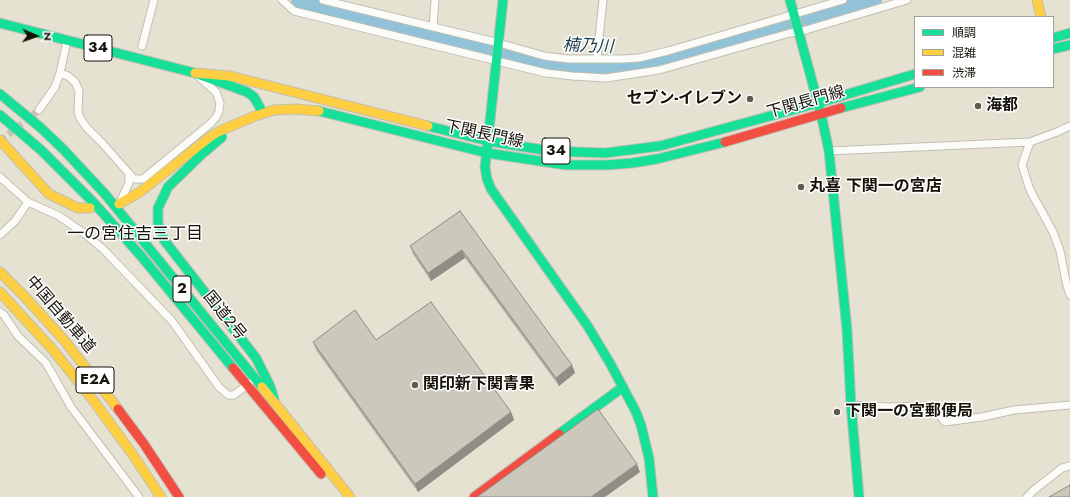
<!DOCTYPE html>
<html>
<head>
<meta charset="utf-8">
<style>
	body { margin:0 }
	#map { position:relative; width:1070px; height:497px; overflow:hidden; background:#e6e2d2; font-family:Jost,"Noto Sans JP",sans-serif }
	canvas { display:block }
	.legend { position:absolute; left:914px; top:16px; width:140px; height:72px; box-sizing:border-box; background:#fff; border:1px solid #a2a19d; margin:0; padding:5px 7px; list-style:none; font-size:12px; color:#161309 }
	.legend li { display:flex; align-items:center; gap:8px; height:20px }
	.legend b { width:20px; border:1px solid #a2a19d }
	.north { position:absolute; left:16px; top:16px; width:40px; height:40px; -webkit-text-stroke:3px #fff; paint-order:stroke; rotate:92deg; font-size:11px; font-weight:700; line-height:16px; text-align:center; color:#161309 }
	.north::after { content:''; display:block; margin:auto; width:14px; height:18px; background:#161309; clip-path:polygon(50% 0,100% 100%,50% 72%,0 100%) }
</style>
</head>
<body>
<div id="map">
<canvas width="1070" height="497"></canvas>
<ul class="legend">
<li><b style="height:5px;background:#16e098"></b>順調</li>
<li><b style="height:5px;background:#ffcf43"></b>混雑</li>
<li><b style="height:5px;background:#f24e42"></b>渋滞</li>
</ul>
<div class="north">N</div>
</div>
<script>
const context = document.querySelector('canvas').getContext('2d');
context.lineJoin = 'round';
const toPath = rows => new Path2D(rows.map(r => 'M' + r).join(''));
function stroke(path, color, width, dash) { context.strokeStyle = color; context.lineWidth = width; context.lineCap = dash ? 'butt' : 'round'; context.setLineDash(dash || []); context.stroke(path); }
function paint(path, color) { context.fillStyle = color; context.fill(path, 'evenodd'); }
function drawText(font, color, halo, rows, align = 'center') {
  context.font = font + ' Jost,"Noto Sans JP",sans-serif'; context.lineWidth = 3; context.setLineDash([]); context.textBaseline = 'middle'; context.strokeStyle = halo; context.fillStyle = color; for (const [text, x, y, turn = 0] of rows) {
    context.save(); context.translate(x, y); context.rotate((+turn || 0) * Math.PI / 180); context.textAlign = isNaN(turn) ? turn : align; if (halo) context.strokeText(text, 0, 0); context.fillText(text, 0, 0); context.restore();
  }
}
stroke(toPath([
	[299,3,548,64,570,67,605,68,650,64,874,0]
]), '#91c2d8', 16);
stroke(toPath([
	[0,141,39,110]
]), '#c7c3b4', 7, [7, 3.5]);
const street = toPath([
	[282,0,294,11,546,73,572,76,606,78,659,70,790,33,799,32,907,0],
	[323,0,499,43,544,56,568,59,622,59,639,58,668,51,843,0],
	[433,27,435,0],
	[142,46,154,0],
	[597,58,603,0],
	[60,73,68,76,75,82,79,91,78,112,80,118,87,128,103,144,134,179,143,179,210,124,217,116,219,111,220,103,216,92,200,78],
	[39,110,55,87,60,73,67,41],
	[1030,142,1022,165,1030,190,1053,232,1060,251,1067,286,1070,295],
	[829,151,1030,142,1057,132,1070,126],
	[0,177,28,202,59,216,85,234,103,249,172,321,219,387,228,395,234,395,250,383],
	[120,202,129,183,129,175],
	[0,235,15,221,28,202],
	[0,312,4,315,18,336,46,363,71,407,139,497],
	[851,405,889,407,925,406,935,410,945,422,982,417,1014,410,1070,405],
	[1027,497,1034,490,1062,468,1070,466]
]);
const fast = toPath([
	[503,0,485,167,487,179,491,189,587,325,610,363,636,412,641,425,649,458,653,497],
	[790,0,821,114,829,151,847,330,851,405,859,497],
	[0,23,195,73,247,92,254,97,263,113],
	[1053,38,1070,33],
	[1053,49,1070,45],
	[0,94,41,128,63,149,105,194,262,387],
	[841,108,920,87],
	[319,111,487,153,566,165,607,165,632,163,657,159,725,142],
	[0,115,41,150,94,203,141,256,233,368],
	[428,126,488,141,550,151,605,153,660,146,818,103,915,74],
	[222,137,202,154,168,187,158,208,158,223,164,240,256,358,270,386,274,399],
	[559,434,623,387]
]);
const slow = toPath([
	[1037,0,1041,17],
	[195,73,230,76,428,126],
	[0,140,49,194,78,208,90,208],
	[119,204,140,192,210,137,220,131,255,116,274,110,296,109,319,111],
	[0,272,25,297,64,340,118,409],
	[0,292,53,350,93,400,133,455,161,497],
	[262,387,350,497]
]);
const jam = toPath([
	[725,142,841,108],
	[233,368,321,474],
	[118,409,144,444,179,497],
	[474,497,559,434]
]);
stroke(street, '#c2beb2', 9);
stroke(fast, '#c2beb2', 11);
stroke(slow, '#c2beb2', 11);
stroke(jam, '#c2beb2', 11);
stroke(street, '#fbfbf8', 7);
stroke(fast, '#16e098', 9);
stroke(slow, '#ffcf43', 9);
stroke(jam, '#f24e42', 9);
paint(toPath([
	[460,211,572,365,575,373,559,386,465,258,431,281,413,254,410,246],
	[376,340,511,412,514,420,418,492,316,350,313,342]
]), '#afada2');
paint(toPath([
	[462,250,465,258,431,281,428,273],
	[572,365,575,373,559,386,556,378],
	[511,412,514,420,418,492,415,484],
	[637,464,640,472,605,497,591,497]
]), '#8f8d84');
const building = toPath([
	[460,211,572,365,556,378,462,250,428,273,410,246,460,211],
	[431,302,511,412,415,484,313,342,355,310,376,340,431,302],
	[598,409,637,464,591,497,477,497,598,409],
	[1070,485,1070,497,1049,497,1070,485]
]);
paint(building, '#ccc9bc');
stroke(building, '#8f8d84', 1);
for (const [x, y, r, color] of [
	[750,99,4,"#5f5b4f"],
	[978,106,4,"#5f5b4f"],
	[801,187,4,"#5f5b4f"],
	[415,385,4,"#5f5b4f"],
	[837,412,4,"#5f5b4f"]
]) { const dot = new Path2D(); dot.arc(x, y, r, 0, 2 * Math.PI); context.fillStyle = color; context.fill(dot); stroke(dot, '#fff', 1.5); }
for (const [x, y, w] of [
	[98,48,28],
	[556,151,28],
	[182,289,18],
	[95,380,38]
]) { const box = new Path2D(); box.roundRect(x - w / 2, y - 13, w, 26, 3); context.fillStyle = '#fff'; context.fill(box); stroke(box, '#161309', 1); }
drawText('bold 15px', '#161309', null, [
	["34",98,48],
	["34",556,151],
	["2",182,289],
	["E2A",95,380]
]);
drawText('bold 16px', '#161309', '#fff', [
	["セブン-イレブン",742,99,"right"],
	["海都",986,106],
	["丸喜 下関一の宮店",809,187],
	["関印新下関青果",423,385],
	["下関一の宮郵便局",845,412]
], 'left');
drawText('16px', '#161309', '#fff', [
	["下関長門線",806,103,-16],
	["下関長門線",484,135,12],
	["中国自動車道",60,315,49],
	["国道2号",224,316,51]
]);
drawText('italic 17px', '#18394a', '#fff', [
	["楠乃川",588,47,2]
]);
drawText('17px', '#161309', '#fff', [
	["一の宮住吉三丁目",135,235]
]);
</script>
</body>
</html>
